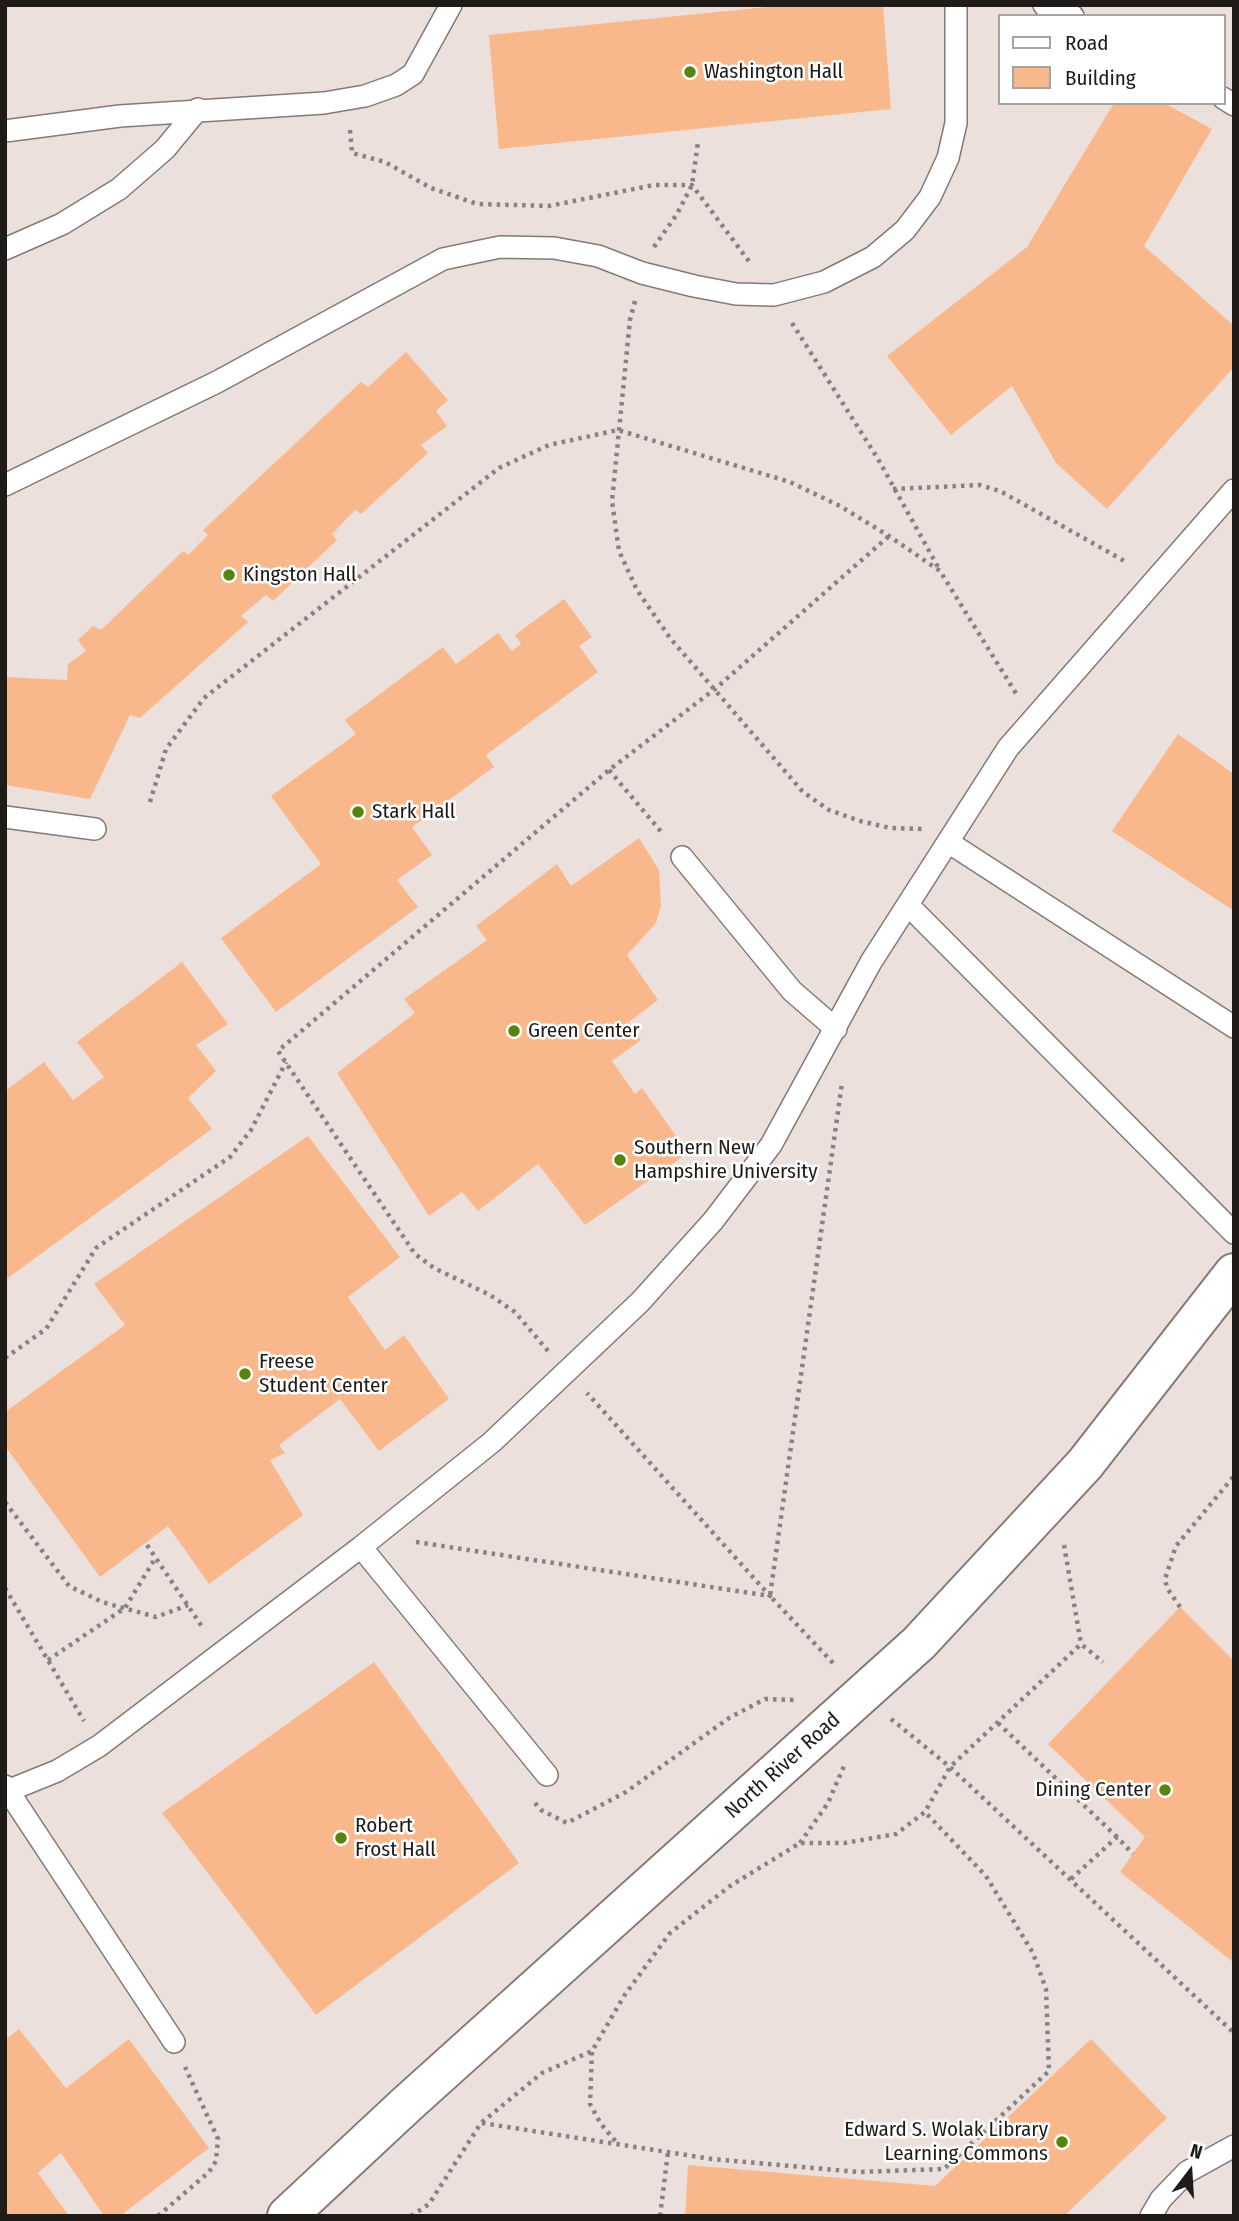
<!DOCTYPE html>
<html>
<head>
<meta charset="utf-8">
<style>
	body { margin:0 }
	#map { position:relative; width:1239px; height:2221px; overflow:hidden; background:#ece0dc; font-family:"Fira Sans Condensed",sans-serif }
	canvas { display:block }
	.frame { position:absolute; inset:0; border:7px solid #1f1b19; pointer-events:none }
	.legend { position:absolute; left:998px; top:14px; width:228px; height:91px; box-sizing:border-box; background:#fff; border:2px solid #a5a4a3; margin:0; padding:9px 12px; list-style:none; font-size:21px; color:#1f1b19 }
	.legend li { display:flex; align-items:center; gap:14px; height:35px }
	.legend b { width:35px; border:2px solid #a5a4a3 }
	.north { position:absolute; left:1155px; top:2137px; width:70px; height:70px; -webkit-text-stroke:5px #fff; paint-order:stroke; rotate:17deg; font-size:19px; font-weight:700; line-height:28px; text-align:center; color:#1f1b19 }
	.north::after { content:''; display:block; margin:auto; width:24px; height:32px; background:#1f1b19; clip-path:polygon(50% 0,100% 100%,50% 72%,0 100%) }
</style>
</head>
<body>
<div id="map">
<canvas width="1239" height="2221"></canvas>
<div class="frame"></div>
<ul class="legend">
<li><b style="height:9px;background:#fff"></b>Road</li>
<li><b style="height:19px;background:#f9b88b"></b>Building</li>
</ul>
<div class="north">N</div>
</div>
<script>
const context = document.querySelector('canvas').getContext('2d');
context.lineJoin = 'round';
function paint(path, color) { context.fillStyle = color; context.fill(path, 'evenodd'); }
const toPath = rows => new Path2D(rows.map(r => 'M' + r).join(''));
function stroke(path, color, width, dash) { context.strokeStyle = color; context.lineWidth = width; context.lineCap = dash ? 'butt' : 'round'; context.setLineDash(dash || []); context.stroke(path); }
function drawText(font, color, halo, rows, align = 'center') {
  context.font = font + ' "Fira Sans Condensed",sans-serif'; context.lineWidth = 5; context.setLineDash([]); context.textBaseline = 'middle'; context.strokeStyle = halo; context.fillStyle = color; for (const [text, x, y, turn = 0] of rows) {
    context.save(); context.translate(x, y); context.rotate((+turn || 0) * Math.PI / 180); context.textAlign = isNaN(turn) ? turn : align; if (halo) context.strokeText(text, 0, 0); context.fillText(text, 0, 0); context.restore();
  }
}
paint(toPath([
	[787,5,883,5,891,109,499,149,489,35],
	[1114,103,1164,103,1212,129,1144,246,1234,326,1234,367,1107,509,1056,463,1012,386,951,435,887,356,1027,247],
	[406,352,448,400,436,411,447,426,421,445,428,453,361,514,355,510,332,534,337,540,273,601,266,595,241,616,248,622,140,718,130,715,90,799,5,785,5,677,67,680,68,664,86,651,78,640,93,626,101,630,183,551,188,555,208,535,203,530,361,382,368,387],
	[564,599,592,637,579,646,598,672,486,755,494,767,412,827,432,855,397,880,418,907,276,1012,221,938,321,864,271,796,356,734,345,720,443,647,456,664,498,633,512,651,521,644,515,635],
	[1178,734,1234,774,1234,911,1112,831],
	[639,838,659,870,661,906,656,923,627,955,658,1000,629,1022,641,1040,612,1061,635,1094,642,1088,688,1153,585,1225,538,1164,478,1211,462,1192,429,1216,337,1073,415,1013,404,999,487,940,476,926,557,864,571,886],
	[182,962,228,1024,196,1045,216,1071,188,1098,212,1129,5,1280,5,1091,44,1062,73,1100,104,1077,77,1042],
	[308,1136,400,1257,348,1297,385,1350,404,1335,449,1399,379,1451,340,1399,279,1445,285,1453,270,1460,303,1515,209,1584,168,1526,100,1577,5,1446,5,1412,125,1325,94,1284],
	[1180,1607,1234,1661,1234,1963,1120,1872,1145,1837,1048,1744],
	[374,1662,519,1863,316,2015,162,1813],
	[19,2029,66,2088,129,2039,209,2148,120,2216,104,2216,61,2153,38,2173,69,2216,5,2216,5,2040],
	[1091,2039,1167,2118,1064,2216,685,2216,688,2165,935,2186]
]), '#f9b88b');
const service = toPath([
	[1044,5,1073,16],
	[1223,98,1234,105],
	[5,131,120,116,324,103,365,96,396,85,413,74,451,5],
	[5,249,62,224,119,189,165,149,198,109],
	[5,485,217,382,443,259,500,247,554,248,598,256,642,273,694,286,736,294,774,295,824,282,873,257,905,230,930,197,948,158,956,123,956,5],
	[5,817,95,829],
	[948,842,1234,1027],
	[682,857,792,991,836,1029],
	[908,905,1234,1233],
	[361,1547,547,1775],
	[5,1786,174,2042],
	[5,1792,57,1771,99,1746,361,1547,492,1442,640,1302,713,1221,771,1145,871,962,1008,748,1234,490],
	[1151,2216,1161,2199,1187,2172,1234,2146]
]);
const tertiary = toPath([
	[287,2216,407,2104,919,1643,1085,1464,1234,1273]
]);
stroke(service, '#847976', 24);
stroke(tertiary, '#847976', 42);
stroke(toPath([
	[350,130,352,153,385,162,431,188,477,204,549,206,654,185,692,185,751,264],
	[654,247,677,214,692,185,698,142],
	[635,301,630,320,612,501,619,551,637,590,670,638,803,792,829,810,860,821,890,828,922,829],
	[792,323,878,459,938,567],
	[893,489,980,485,1000,491,1128,563],
	[609,770,663,834],
	[150,802,166,749,204,698,499,468,549,445,618,430,790,482,840,506,889,536,940,571,1017,695],
	[548,1351,515,1312,490,1295,434,1268,415,1254,278,1051,609,770,715,689,889,536],
	[5,1358,46,1329,96,1248,230,1157,251,1130,286,1062],
	[5,1502,69,1586,102,1602,156,1617,188,1605],
	[416,1542,770,1596,587,1393],
	[147,1545,203,1628],
	[1064,1545,1081,1644],
	[5,1588,84,1721],
	[1180,1607,1167,1588,1165,1579,1176,1546,1234,1476],
	[48,1660,125,1608,156,1557],
	[833,1663,770,1596,842,1083],
	[891,1719,950,1767,1234,2033],
	[998,1723,1117,1837],
	[535,1803,541,1810,567,1823,626,1792,729,1718,765,1699,795,1700],
	[800,1843,828,1803,844,1766],
	[1071,1879,1117,1837,1133,1854],
	[592,2052,590,2104,601,2124,617,2143],
	[482,2123,712,2159,859,2172,944,2169,1049,2071,1046,1989,1033,1953,986,1876,925,1812],
	[158,2216,209,2172,216,2161,218,2139,185,2067],
	[411,2216,429,2204,481,2123,542,2073,592,2051,624,1996,670,1933,730,1886,800,1843,845,1843,896,1834,925,1812,950,1767,1081,1644,1103,1662],
	[660,2216,668,2152]
]), '#8a827f', 4.5, [3.5, 5]);
stroke(service, '#fff', 21);
stroke(tertiary, '#fff', 38);
for (const [x, y, r, color] of [
	[690,72,7,"#58830d"],
	[229,575,7,"#58830d"],
	[358,812,7,"#58830d"],
	[514,1031,7,"#58830d"],
	[620,1160,7,"#58830d"],
	[245,1374,7,"#58830d"],
	[1165,1790,7,"#58830d"],
	[341,1838,7,"#58830d"],
	[1062,2142,7,"#58830d"]
]) { const dot = new Path2D(); dot.arc(x, y, r, 0, 2 * Math.PI); context.fillStyle = color; context.fill(dot); stroke(dot, '#fff', 2.5); }
drawText('21px', '#1f1b19', '#fff', [
	["Washington Hall",704,72],
	["Kingston Hall",243,575],
	["Stark Hall",372,812],
	["Green Center",528,1031],
	["Southern New",634,1148],
	["Hampshire University",634,1172],
	["Freese",259,1362],
	["Student Center",259,1386],
	["Dining Center",1151,1790,"right"],
	["Robert",355,1826],
	["Frost Hall",355,1850],
	["Edward S. Wolak Library",1048,2130,"right"],
	["Learning Commons",1048,2154,"right"]
], 'left');
drawText('21px', '#1f1b19', '#fff', [
	["North River Road",783,1766,-42]
]);
</script>
</body>
</html>
